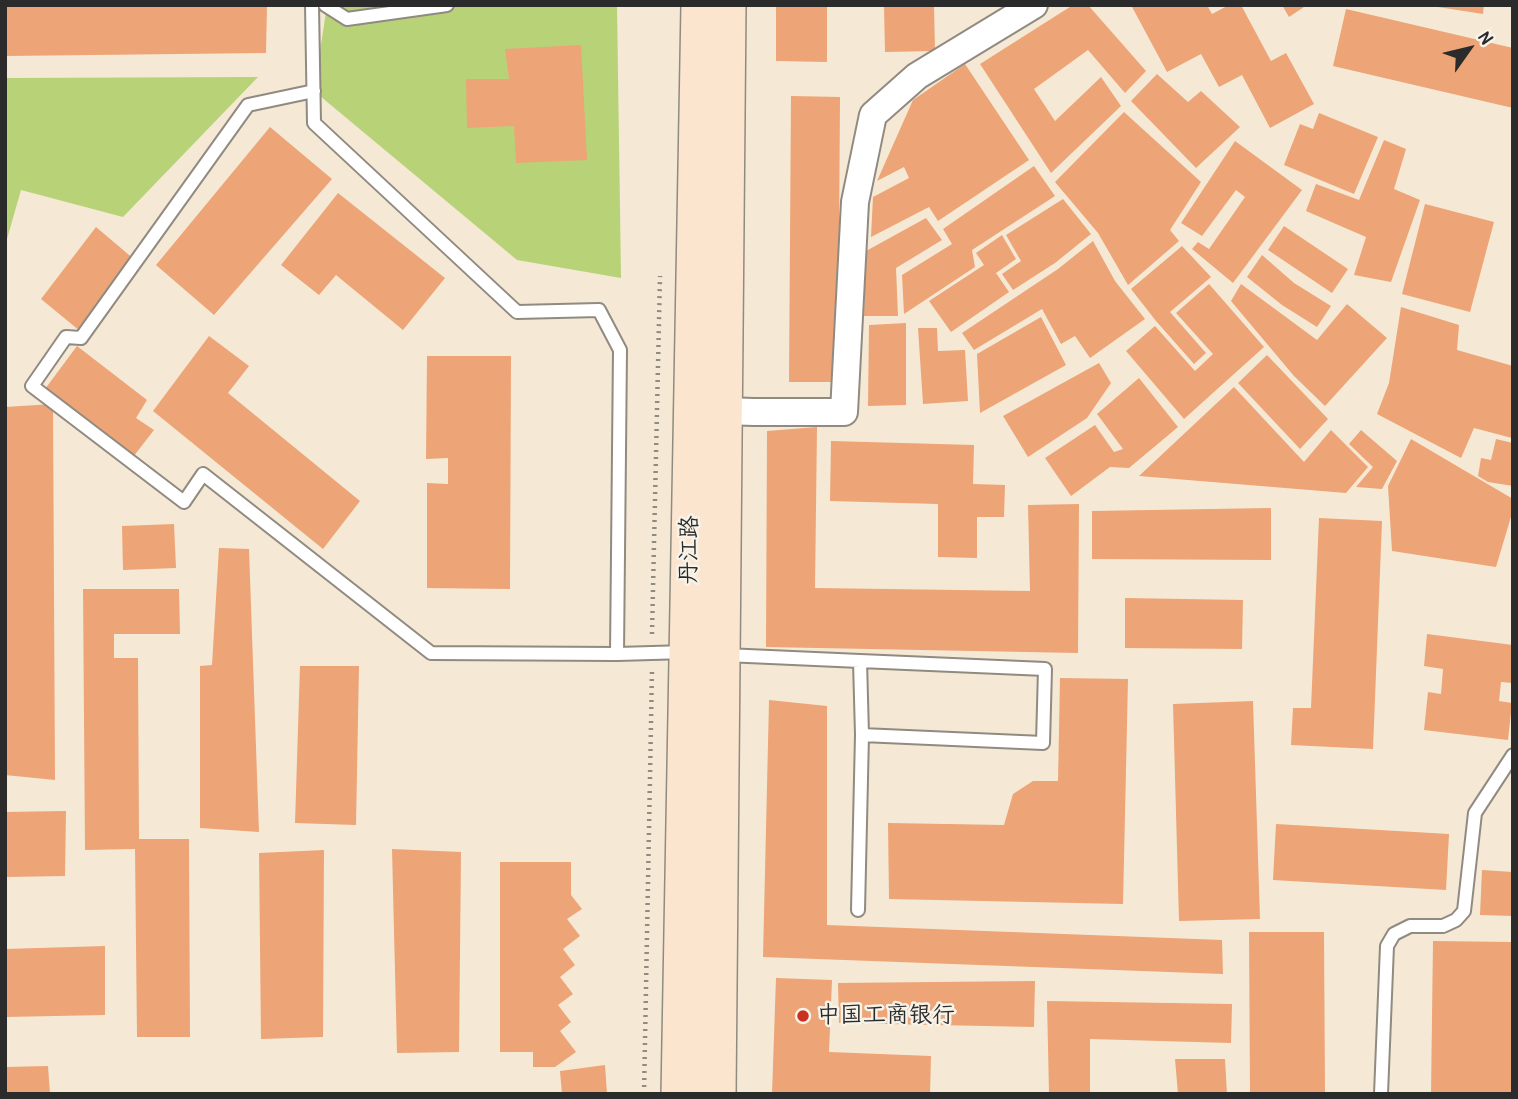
<!DOCTYPE html>
<html>
<head>
<meta charset="utf-8">
<style>
	body { margin:0 }
	#map { position:relative; width:1518px; height:1099px; overflow:hidden; background:#f5e9d5; font-family:"Patrick Hand",sans-serif }
	canvas { display:block }
	.frame { position:absolute; inset:0; border:7px solid #2b2b2b; pointer-events:none }
	.north { position:absolute; left:1434px; top:14px; width:70px; height:70px; -webkit-text-stroke:5px #f7f3e8; paint-order:stroke; rotate:56deg; font-size:19px; font-weight:700; line-height:28px; text-align:center; color:#2b2b2b }
	.north::after { content:''; display:block; margin:auto; width:24px; height:32px; background:#2b2b2b; clip-path:polygon(50% 0,100% 100%,50% 72%,0 100%) }
</style>
</head>
<body>
<div id="map">
<canvas width="1518" height="1099"></canvas>
<div class="frame"></div>
<div class="north">N</div>
</div>
<script>
const context = document.querySelector('canvas').getContext('2d');
context.lineJoin = 'round';
function paint(path, color) { context.fillStyle = color; context.fill(path, 'evenodd'); }
const toPath = rows => new Path2D(rows.map(r => 'M' + r).join(''));
function stroke(path, color, width, dash) { context.strokeStyle = color; context.lineWidth = width; context.lineCap = dash ? 'butt' : 'round'; context.setLineDash(dash || []); context.stroke(path); }
function drawText(font, color, halo, rows, align = 'center') {
  context.font = font + ' "Patrick Hand","LXGW WenKai TC",sans-serif'; context.lineWidth = 5; context.setLineDash([]); context.textBaseline = 'middle'; context.strokeStyle = halo; context.fillStyle = color; for (const [text, x, y, turn = 0] of rows) {
    context.save(); context.translate(x, y); context.rotate((+turn || 0) * Math.PI / 180); context.textAlign = isNaN(turn) ? turn : align; if (halo) context.strokeText(text, 0, 0); context.fillText(text, 0, 0); context.restore();
  }
}
paint(toPath([
	[327,5,617,5,621,278,517,260,314,91],
	[258,77,123,217,21,190,5,246,5,78]
]), '#b8d278');
paint(toPath([
	[5,5,267,5,266,53,5,56],
	[776,5,827,5,827,62,776,61],
	[884,5,934,5,935,51,885,52],
	[1073,5,1088,5,1146,71,1125,93,1088,50,1034,89,1055,121,1101,77,1121,106,1051,173,980,64],
	[1131,5,1207,5,1212,14,1229,5,1241,5,1271,61,1286,53,1314,104,1270,128,1242,75,1219,87,1201,54,1167,72],
	[1282,5,1307,5,1289,17],
	[1438,5,1484,5,1483,14,1438,7],
	[1346,9,1513,48,1513,108,1333,66],
	[581,45,587,160,516,163,514,126,467,128,466,79,509,79,505,49],
	[965,64,1029,160,938,221,929,207,871,237,873,197,909,178,904,167,877,181,913,100],
	[1157,74,1188,102,1201,91,1240,127,1196,168,1131,101],
	[791,96,840,97,838,382,789,382],
	[1124,112,1201,182,1170,230,1179,241,1128,285,1098,233,1055,182],
	[1319,113,1378,137,1354,194,1284,165,1300,124,1313,129],
	[270,127,332,179,214,315,156,265],
	[1384,140,1406,149,1394,189,1420,200,1391,282,1354,275,1366,237,1306,211,1316,184,1359,200],
	[1235,141,1302,190,1233,283,1192,249,1198,242,1209,249,1245,197,1236,190,1202,236,1181,223],
	[1034,166,1055,196,972,250,975,267,904,314,902,275,952,244,943,229],
	[338,193,445,278,403,330,336,275,319,295,281,265],
	[1063,199,1091,234,1055,263,1013,290,1002,274,1021,261,1006,235],
	[1425,204,1494,222,1470,312,1402,294],
	[926,218,942,240,896,268,898,316,864,316,866,251],
	[1284,226,1348,269,1332,293,1268,250],
	[96,227,135,260,80,331,41,299],
	[1002,235,1016,259,996,273,1009,292,951,332,929,301,984,265,976,253],
	[1093,241,1115,281,1145,319,1090,358,1075,336,1061,344,1042,309,974,350,962,333,1058,269],
	[1182,246,1211,277,1170,312,1206,353,1194,364,1156,321,1131,289],
	[1262,255,1294,283,1331,306,1317,327,1282,305,1247,277],
	[1209,284,1264,347,1184,419,1126,351,1155,326,1195,371,1213,354,1176,313],
	[1241,284,1317,340,1347,304,1387,338,1325,406,1294,376,1231,301],
	[1401,307,1459,325,1457,350,1513,366,1512,438,1474,428,1461,458,1377,414,1389,383],
	[1041,317,1066,365,980,413,977,354],
	[906,323,906,405,868,406,869,325],
	[918,328,937,328,938,351,965,350,968,401,923,404],
	[209,336,249,366,228,393,360,501,323,549,153,411],
	[77,346,147,400,136,418,154,430,133,457,45,389],
	[1267,355,1328,419,1300,449,1238,383],
	[427,356,511,356,510,589,427,588,427,483,448,484,448,458,426,459],
	[1099,363,1111,383,1087,418,1028,457,1003,416],
	[1139,378,1178,427,1129,468,1110,467,1071,496,1045,458,1095,425,1114,452,1123,449,1097,414],
	[1234,387,1304,462,1331,430,1368,467,1346,493,1139,476],
	[53,404,55,780,5,775,5,407],
	[817,427,815,588,1030,591,1028,505,1079,504,1078,653,766,647,767,431],
	[1361,430,1397,461,1382,489,1356,487,1373,467,1349,444],
	[1411,439,1513,499,1513,510,1496,567,1392,551,1388,486],
	[1496,439,1513,443,1513,486,1488,482,1478,476,1481,458,1491,460],
	[831,441,974,445,973,484,1005,485,1004,517,977,517,977,558,938,557,938,504,830,501],
	[1271,508,1271,560,1092,559,1092,511],
	[1319,518,1382,521,1373,749,1291,745,1293,708,1311,708],
	[174,524,176,568,123,570,122,526],
	[219,548,249,549,259,832,200,828,200,666,212,665],
	[83,589,179,589,180,634,114,634,114,658,138,658,139,839,189,839,190,1037,137,1037,135,849,85,850],
	[1125,598,1243,600,1242,649,1125,648],
	[1427,634,1513,645,1513,683,1501,682,1499,701,1512,703,1508,740,1424,730,1428,692,1441,694,1443,669,1424,666],
	[300,666,359,666,356,825,295,823],
	[1060,678,1128,679,1123,904,889,899,888,823,1004,825,1013,794,1033,781,1058,781],
	[769,700,827,706,827,925,1222,940,1223,974,763,957],
	[1253,701,1260,919,1179,921,1173,704],
	[66,811,65,876,5,877,5,812],
	[1276,824,1449,834,1446,890,1273,880],
	[392,849,461,852,459,1052,397,1053],
	[324,850,323,1037,261,1039,259,853],
	[500,862,571,862,571,895,582,909,567,919,580,936,563,949,575,965,560,977,573,994,558,1005,571,1022,560,1031,576,1052,555,1067,533,1067,533,1052,500,1052],
	[1482,870,1513,872,1513,916,1480,915],
	[1249,932,1324,932,1325,1094,1250,1094],
	[1433,941,1513,942,1513,1094,1431,1094],
	[105,946,105,1015,5,1017,5,949],
	[776,978,832,980,829,1052,931,1056,930,1094,772,1094],
	[1035,981,1034,1027,839,1023,838,983],
	[1047,1001,1232,1004,1231,1043,1090,1039,1090,1094,1049,1094],
	[1175,1059,1225,1059,1227,1094,1178,1094],
	[605,1065,607,1094,562,1094,560,1071],
	[48,1066,50,1094,5,1094,5,1067]
]), '#eda476');
const lane = toPath([
	[312,5,314,123,517,312,599,310,620,350,617,654,687,652],
	[325,5,347,19,447,5],
	[314,91,248,105,81,338,66,337,32,386,184,502,203,474,431,653,617,654],
	[725,655,860,661,1045,669,1043,743,862,735,860,661],
	[858,910,862,735],
	[1381,1094,1387,946,1394,934,1410,926,1443,926,1456,920,1464,911,1475,813,1513,755]
]);
const street = toPath([
	[724,411,754,412,844,412,855,202,873,115,917,76,1034,5]
]);
const secondary = toPath([
	[680,1094,700,5],
	[717,1094,727,5]
]);
stroke(lane, '#908a80', 16);
stroke(street, '#908a80', 30);
stroke(secondary, '#908a80', 40);
stroke(toPath([
	[652,634,660,276],
	[644,1094,652,671]
]), '#908a80', 4.5, [2, 5]);
stroke(lane, '#fff', 12);
stroke(street, '#fff', 26);
stroke(secondary, '#fbe5cf', 37);
for (const [x, y, r, color] of [
	[803,1016,7,"#c8321e"]
]) { const dot = new Path2D(); dot.arc(x, y, r, 0, 2 * Math.PI); context.fillStyle = color; context.fill(dot); stroke(dot, '#f7f3e8', 2.5); }
drawText('23px', '#2b2b2b', '#f7f3e8', [
	["丹江路",690,550,-89]
]);
drawText('23px', '#2b2b2b', '#f7f3e8', [
	["中国工商银行",817,1016]
], 'left');
</script>
</body>
</html>
